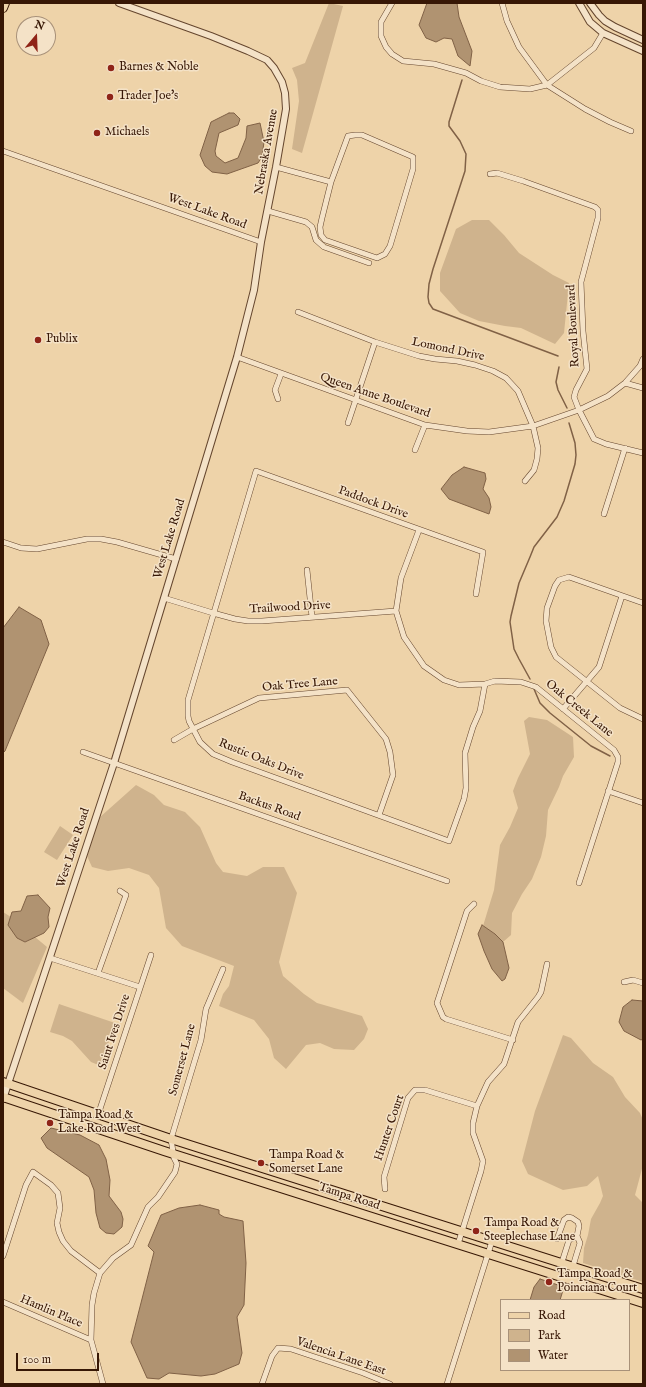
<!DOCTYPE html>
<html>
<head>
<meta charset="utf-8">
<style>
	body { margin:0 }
	#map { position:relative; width:646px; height:1387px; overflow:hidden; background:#eed3a9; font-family:"IM FELL English",serif }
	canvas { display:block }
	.frame { position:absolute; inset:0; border:4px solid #371705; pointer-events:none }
	.legend { position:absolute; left:500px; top:1299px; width:130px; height:72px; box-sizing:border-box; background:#f4e2c7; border:1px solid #a89179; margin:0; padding:5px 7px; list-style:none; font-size:12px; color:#371705 }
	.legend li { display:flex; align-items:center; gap:8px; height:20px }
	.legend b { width:20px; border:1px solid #a89179 }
	.north { position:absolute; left:16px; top:16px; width:40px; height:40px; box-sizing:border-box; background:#f4e2c7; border:1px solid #a89179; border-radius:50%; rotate:19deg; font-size:11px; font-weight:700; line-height:16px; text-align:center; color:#371705 }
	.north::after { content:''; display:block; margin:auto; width:14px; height:18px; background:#8f2418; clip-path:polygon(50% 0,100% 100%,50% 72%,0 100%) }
	.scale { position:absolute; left:16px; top:1353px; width:83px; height:18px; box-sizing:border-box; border:2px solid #371705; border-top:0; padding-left:5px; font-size:12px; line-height:14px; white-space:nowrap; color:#371705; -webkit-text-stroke:3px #f4e2c7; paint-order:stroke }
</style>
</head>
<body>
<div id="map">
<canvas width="646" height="1387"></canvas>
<div class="frame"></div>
<ul class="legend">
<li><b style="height:5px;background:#eed3a9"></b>Road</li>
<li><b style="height:11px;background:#cfb38d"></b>Park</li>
<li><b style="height:11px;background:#b09371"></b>Water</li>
</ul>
<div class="north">N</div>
<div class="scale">100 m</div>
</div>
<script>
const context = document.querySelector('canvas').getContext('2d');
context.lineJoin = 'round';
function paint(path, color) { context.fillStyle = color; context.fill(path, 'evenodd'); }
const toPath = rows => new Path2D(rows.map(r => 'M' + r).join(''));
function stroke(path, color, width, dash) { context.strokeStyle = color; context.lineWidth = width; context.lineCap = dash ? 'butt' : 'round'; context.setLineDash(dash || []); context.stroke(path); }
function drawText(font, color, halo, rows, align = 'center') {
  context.font = font + ' "IM FELL English",serif'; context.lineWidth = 3; context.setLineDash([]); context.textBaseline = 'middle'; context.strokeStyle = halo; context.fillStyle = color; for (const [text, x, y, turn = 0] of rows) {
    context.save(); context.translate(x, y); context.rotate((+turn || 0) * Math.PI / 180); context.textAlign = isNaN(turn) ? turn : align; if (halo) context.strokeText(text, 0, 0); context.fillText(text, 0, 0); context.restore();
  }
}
paint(toPath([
	[329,3,343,6,302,153,292,149,299,101,297,80,292,68,305,63],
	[472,220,489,220,504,235,519,253,553,275,569,283,564,333,555,344,521,328,505,326,479,321,460,313,440,291,440,273,456,229],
	[529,717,547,720,573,737,574,757,563,776,559,787,548,810,546,836,541,857,532,879,522,894,512,913,511,935,503,942,495,934,483,926,494,890,500,845,510,827,518,808,513,791,518,778,530,754,524,721],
	[136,785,154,795,164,805,185,812,200,827,216,863,223,872,247,876,263,867,284,867,297,893,279,962,283,976,304,994,317,1003,362,1016,368,1029,364,1039,354,1050,334,1049,320,1043,306,1045,286,1069,274,1058,269,1039,254,1020,219,1006,223,994,229,986,234,966,182,946,166,928,159,888,149,875,129,868,108,871,92,867,87,856,99,818],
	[60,826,73,835,57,860,44,852],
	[3,912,11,917,8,925,25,942,35,937,47,947,23,1003,3,988],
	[59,1004,115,1023,101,1066,91,1062,72,1041,63,1036,50,1032],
	[563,1035,571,1038,593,1063,613,1077,625,1097,640,1113,643,1120,643,1165,635,1195,643,1203,643,1282,583,1263,584,1248,588,1235,591,1219,600,1203,603,1196,598,1176,587,1186,563,1190,528,1174,522,1161,535,1111]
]), '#cfb38d');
const water = toPath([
	[427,3,457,3,459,17,472,51,470,66,458,56,452,39,444,38,436,42,426,38,419,25,427,3],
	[229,113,234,113,240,119,238,125,219,133,215,151,216,156,225,163,238,158,246,138,247,126,260,123,264,142,262,157,258,163,227,174,212,172,205,166,200,155,211,122,229,113],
	[464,467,485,473,486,479,483,489,489,498,491,507,489,514,449,499,441,489,452,475,464,467],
	[19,607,41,620,49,644,5,751,3,753,3,628,19,607],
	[38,895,50,908,48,917,49,927,44,933,25,942,17,938,8,925,12,912,21,911,27,896,38,895],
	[482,925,495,934,503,942,509,968,505,979,502,981,492,969,484,951,478,934,482,925],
	[632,1000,643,1001,643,1039,641,1040,624,1031,619,1022,623,1007,632,1000],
	[51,1128,80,1135,99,1145,106,1159,110,1180,109,1196,121,1212,123,1219,122,1227,114,1234,106,1233,100,1228,96,1213,94,1190,89,1177,47,1148,41,1138,51,1128],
	[200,1205,219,1210,219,1214,224,1217,243,1221,246,1263,244,1305,237,1317,242,1353,239,1364,215,1374,201,1376,169,1373,159,1379,147,1378,131,1342,154,1252,148,1246,161,1215,179,1208,200,1205],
	[540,1279,564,1287,560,1300,530,1300,534,1287,540,1279]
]);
paint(water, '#b09371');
stroke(water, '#806146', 1);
stroke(toPath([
	[462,80,449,122,449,126,460,141,466,154,465,171,433,269,429,284,428,297,429,303,433,309,558,356],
	[559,367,556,382,558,390,567,408],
	[530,679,519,659,514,649,510,622,511,616,519,583,530,557,534,547,557,517,564,501,575,464,576,455,575,443,569,423],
	[534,689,540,703,550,713,591,746,610,756]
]), '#806146', 1.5);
const minor = toPath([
	[392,3,381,22,381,36,386,47,392,54,403,61,434,64,466,73,481,81,500,87,530,89,547,85,594,48,603,33],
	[502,3,507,21,519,47,547,85,585,109,610,122,631,131],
	[355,135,362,135,413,157,413,169,390,246,385,254,377,258,325,240,321,235,320,227,322,218,331,182,348,136,355,135],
	[3,151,261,242],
	[276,167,331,182],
	[490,174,497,173,523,181,595,207,598,210,598,218,581,282,583,331,587,369,576,390,574,397,579,410,594,439,606,444,643,453],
	[268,211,306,222,312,227,316,240,324,247,369,263],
	[298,312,375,342,419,356,435,359,457,361,475,365,493,371,506,378,518,391,533,426,538,448,537,459,534,470,525,481],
	[237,357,425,425,467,431,489,432,533,426,579,410,608,396,625,383,640,366,643,359],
	[625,383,643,388],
	[278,399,275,390,281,374],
	[348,423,375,342],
	[415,450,425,425],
	[604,514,625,448],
	[419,530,401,578,396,611,404,637,424,666,444,680,459,685,485,684,495,681,521,682,536,687,614,750,618,757,618,762,579,883],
	[3,542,21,548,37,549,87,539,101,539,117,542,176,559],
	[307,570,312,617],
	[476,594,483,552,256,471,188,700,188,716,189,721,200,742,213,754,232,762,449,841,464,799,466,788,465,753,473,727,480,711,485,684],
	[164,598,213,613,235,619,248,621,262,621,396,611],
	[643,603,569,577,559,580,555,586,547,608,546,621,551,647,556,657,620,708,643,719],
	[563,709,599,667,622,596],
	[174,740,193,729,259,698,347,690,386,739,390,752,393,775,379,815],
	[83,752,447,881],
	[608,791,643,803],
	[474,904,467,911,437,1003,443,1017,446,1019,513,1040],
	[50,958,140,987],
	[98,973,126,895,120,891],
	[624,982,633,980,643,983],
	[98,1115,151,955],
	[385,1189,384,1177,408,1098,415,1090,425,1090,477,1106],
	[557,1239,564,1220,568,1217,572,1218,578,1222,579,1226,577,1236,580,1243,573,1266],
	[458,1244,481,1171,483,1161,473,1133,473,1123,477,1106,488,1082,504,1064,518,1022,538,997,541,992,547,964],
	[3,1256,26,1185,33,1172,51,1185,58,1193,60,1208,57,1223,59,1232,63,1241,71,1251,100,1273],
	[562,1262,569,1240,577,1236],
	[3,1302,91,1340],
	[103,1384,91,1340,92,1305,94,1293,100,1273,113,1258,131,1245,148,1207,158,1197,175,1172,177,1164,174,1158,171,1139,201,1040,206,1009,223,969],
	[262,1384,272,1356,278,1348,291,1349,363,1373,390,1384],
	[447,1384,492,1241]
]);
const tertiary = toPath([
	[579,3,590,22,603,33,643,51],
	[590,3,599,15,605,21,615,27,643,40],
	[3,1099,114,763,237,357,254,290,261,242,276,167,286,109,285,93,282,82,274,68,267,60,248,51,211,36,119,3]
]);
const primary = toPath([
	[3,1082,171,1139,643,1289],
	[3,1097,164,1151,643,1303]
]);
const trunk = toPath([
	[3,8,5,3]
]);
stroke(minor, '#65462e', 6);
stroke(tertiary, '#65462e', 8);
stroke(primary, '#371705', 10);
stroke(trunk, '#371705', 10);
stroke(minor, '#f4e2c7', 5);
stroke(tertiary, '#f4e2c7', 6);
stroke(primary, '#eed3a9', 8);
stroke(trunk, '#eed3a9', 8);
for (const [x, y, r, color] of [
	[111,68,4,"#8f2418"],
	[110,97,4,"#8f2418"],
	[97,133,4,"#8f2418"],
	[38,340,4,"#8f2418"],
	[50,1123,4,"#8f2418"],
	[261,1163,4,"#8f2418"],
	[476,1231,4,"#8f2418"],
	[549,1282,4,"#8f2418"]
]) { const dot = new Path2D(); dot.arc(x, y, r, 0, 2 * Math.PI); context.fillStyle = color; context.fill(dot); stroke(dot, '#f4e2c7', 1.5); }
drawText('12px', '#371705', '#f4e2c7', [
	["Barnes & Noble",119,68],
	["Trader Joe's",118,97],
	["Michaels",105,133],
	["Publix",46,340],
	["Tampa Road &",58,1116],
	["Lake Road West",58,1130],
	["Tampa Road &",269,1156],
	["Somerset Lane",269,1170],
	["Tampa Road &",484,1224],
	["Steeplechase Lane",484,1238],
	["Tampa Road &",557,1275],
	["Poinciana Court",557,1289]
], 'left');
drawText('12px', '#371705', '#f4e2c7', [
	["Nebraska Avenue",267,152,-80],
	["West Lake Road",207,212,20],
	["Royal Boulevard",574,326,-93],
	["Lomond Drive",448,350,12],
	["Queen Anne Boulevard",375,396,19],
	["Paddock Drive",373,503,20],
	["West Lake Road",170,539,-73],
	["Trailwood Drive",290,608,-3],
	["Oak Tree Lane",300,685,-5],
	["Oak Creek Lane",579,709,39],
	["Rustic Oaks Drive",261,760,22],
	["Backus Road",269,807,20],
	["West Lake Road",74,848,-72],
	["Saint Ives Drive",115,1032,-72],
	["Somerset Lane",183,1060,-75],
	["Hunter Court",390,1128,-71],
	["Tampa Road",349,1197,18],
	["Hamlin Place",51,1312,23],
	["Valencia Lane East",341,1357,19]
]);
</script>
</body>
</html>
